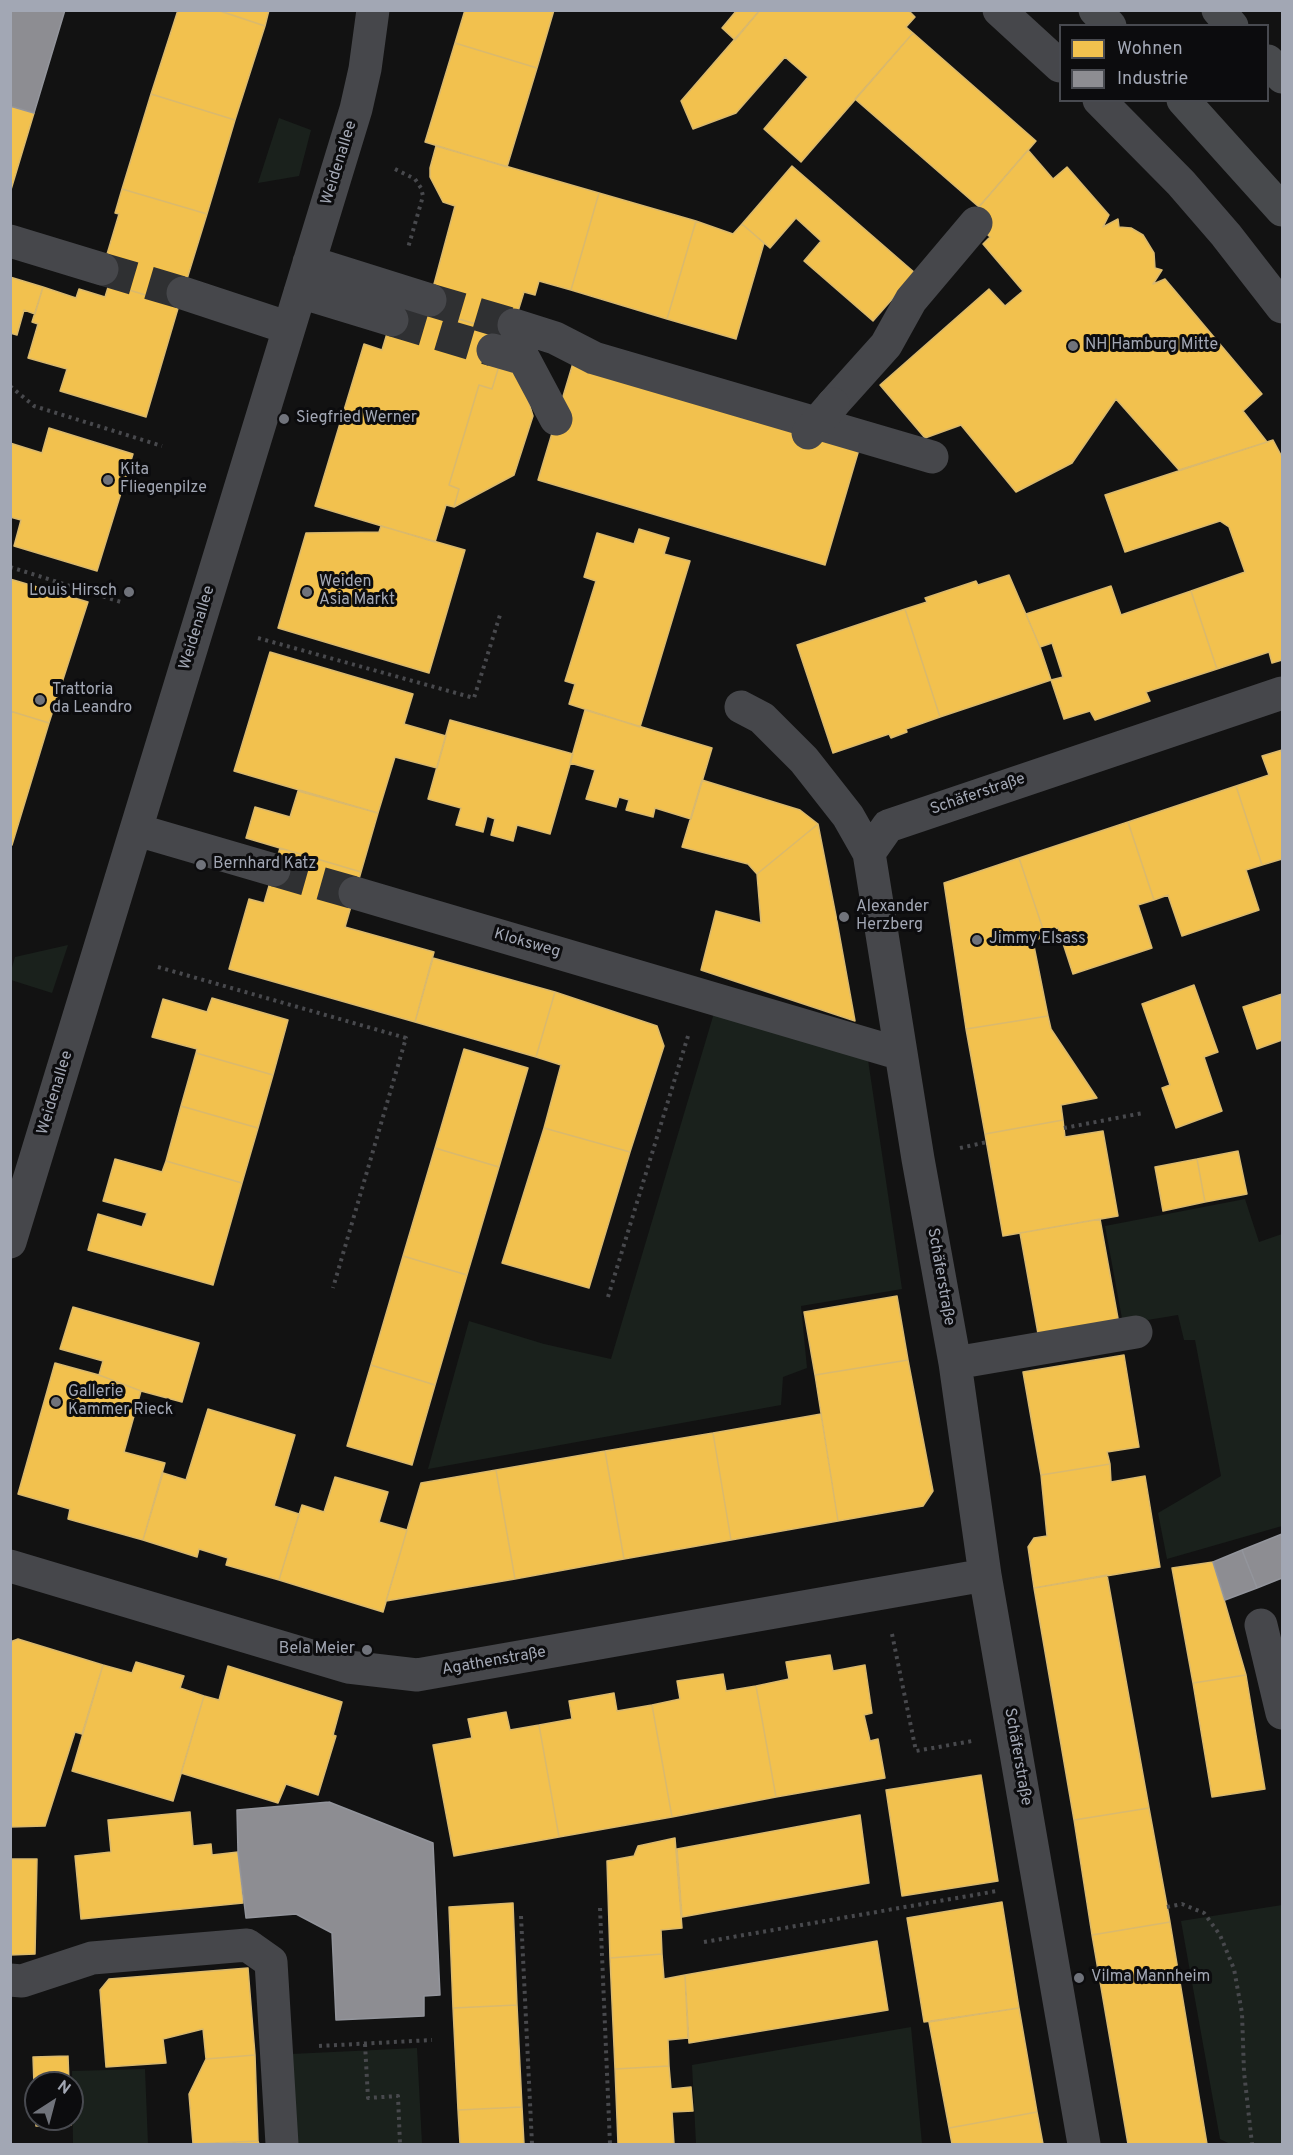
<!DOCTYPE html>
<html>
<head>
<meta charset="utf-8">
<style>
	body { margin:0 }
	#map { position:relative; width:1293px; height:2155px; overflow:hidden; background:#121212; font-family:Overpass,sans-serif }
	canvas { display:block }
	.frame { position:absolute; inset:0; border:12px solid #a2a7b4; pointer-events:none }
	.legend { position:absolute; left:1059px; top:24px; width:210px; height:78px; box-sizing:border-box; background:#0c0c0e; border:2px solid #484a50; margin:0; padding:8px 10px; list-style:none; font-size:18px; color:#a2a7b4 }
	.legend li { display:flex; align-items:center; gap:12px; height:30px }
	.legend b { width:30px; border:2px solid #484a50 }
	.north { position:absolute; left:24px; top:2071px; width:60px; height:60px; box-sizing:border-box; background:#0c0c0e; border:2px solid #484a50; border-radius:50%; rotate:36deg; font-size:16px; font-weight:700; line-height:24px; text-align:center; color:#a2a7b4 }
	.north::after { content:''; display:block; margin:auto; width:21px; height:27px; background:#70737b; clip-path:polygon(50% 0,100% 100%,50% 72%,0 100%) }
</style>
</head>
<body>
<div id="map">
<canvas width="1293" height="2155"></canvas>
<div class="frame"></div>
<ul class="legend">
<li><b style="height:16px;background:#f2c14e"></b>Wohnen</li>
<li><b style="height:16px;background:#8d8d92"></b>Industrie</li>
</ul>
<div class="north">N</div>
</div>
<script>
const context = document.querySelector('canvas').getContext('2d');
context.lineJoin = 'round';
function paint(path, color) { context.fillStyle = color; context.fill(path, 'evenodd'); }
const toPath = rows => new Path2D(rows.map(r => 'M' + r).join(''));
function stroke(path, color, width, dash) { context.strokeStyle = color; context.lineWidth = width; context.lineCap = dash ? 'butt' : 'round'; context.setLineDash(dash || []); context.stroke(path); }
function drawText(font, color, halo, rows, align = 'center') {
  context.font = font + ' Overpass,sans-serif'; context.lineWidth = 6; context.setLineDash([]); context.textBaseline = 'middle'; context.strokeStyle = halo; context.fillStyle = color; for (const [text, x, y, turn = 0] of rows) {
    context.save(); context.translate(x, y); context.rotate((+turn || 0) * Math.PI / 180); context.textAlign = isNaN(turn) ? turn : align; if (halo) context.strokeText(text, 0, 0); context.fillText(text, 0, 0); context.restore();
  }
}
paint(toPath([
	[279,118,311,130,299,176,258,183],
	[68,945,52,993,11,980,11,971,15,957],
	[714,1013,867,1053,902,1289,801,1306,807,1368,783,1377,781,1405,428,1469,469,1321,544,1344,611,1359],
	[1245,1199,1259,1242,1282,1234,1282,1526,1167,1559,1158,1513,1221,1476,1195,1340,1184,1340,1178,1315,1123,1324,1105,1226],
	[1282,1905,1282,2144,1230,2144,1220,2139,1181,1921],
	[911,2027,922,2144,696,2144,692,2065],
	[417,2048,422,2144,296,2144,291,2054],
	[145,2069,148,2144,73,2144,72,2071]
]), '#1a211c');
const homes = toPath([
	[178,10,217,10,265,26,235,120,151,94,178,10],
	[217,10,269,10,265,26,217,10],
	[465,10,554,10,537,68,455,43,465,10],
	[737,10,760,10,735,40,722,28,737,10],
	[760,10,908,10,915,17,906,27,913,33,801,162,764,129,808,77,785,57,736,113,693,129,681,101,760,10],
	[913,33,1036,141,979,207,855,99,913,33],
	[455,43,537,68,507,167,425,142,455,43],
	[151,94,235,120,207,214,122,189,151,94],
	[10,106,34,113,10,193,10,106],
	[436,146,599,193,571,290,539,281,535,295,524,292,511,334,427,310,455,206,443,202,430,177,430,168,436,146],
	[1028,150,1053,179,1067,167,1109,215,1103,227,1118,219,1119,227,1131,228,1143,235,1154,253,1155,268,1162,270,1153,284,1165,279,1262,394,1243,411,1267,442,1179,470,1116,399,1072,463,1016,492,961,425,925,438,880,385,989,289,1005,306,1023,291,983,244,990,237,970,217,1028,150],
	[792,166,915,273,873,321,804,261,821,241,796,218,770,248,742,224,792,166],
	[122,189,207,214,179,305,99,281,119,214,115,213,122,189],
	[599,193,696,221,667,319,571,290,599,193],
	[696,221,733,234,742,224,764,243,736,339,667,319,696,221],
	[10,277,43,287,35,314,24,310,17,335,10,333,10,277],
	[109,284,179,305,146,417,60,391,67,369,28,358,38,324,32,322,43,287,76,298,79,289,105,297,109,284],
	[397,300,498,331,488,364,499,366,492,389,479,385,449,485,459,489,454,507,446,505,435,542,315,506,364,344,382,350,397,300],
	[573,363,860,446,825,565,538,480,573,363],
	[499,366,519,370,533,416,514,475,454,507,459,489,449,485,479,385,492,389,499,366],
	[49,428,133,454,97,571,14,546,21,520,10,517,10,443,42,453,49,428],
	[1273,440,1282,457,1282,660,1272,663,1269,652,1217,669,1191,591,1245,572,1229,527,1220,521,1125,552,1105,495,1273,440],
	[381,526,465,550,429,673,278,628,306,533,379,532,381,526],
	[639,529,669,538,664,554,690,561,640,727,569,704,575,684,565,681,596,581,584,577,597,533,634,544,639,529],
	[1009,575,1040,647,1051,680,940,717,905,609,927,602,925,598,976,581,978,585,1009,575],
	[10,579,88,602,49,723,10,711,10,579],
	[1111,586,1121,615,1191,591,1217,669,1146,692,1150,701,1095,720,1090,711,1064,719,1051,680,1063,677,1052,643,1040,647,1026,614,1111,586],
	[905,609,940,717,906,729,907,732,891,738,889,734,833,753,797,645,905,609],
	[270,652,413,694,404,724,446,736,437,768,395,757,378,813,234,771,270,652],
	[585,710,712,748,691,819,655,808,653,817,626,810,629,800,619,797,616,807,586,799,595,770,570,763,585,710],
	[10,711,49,723,12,845,10,845,10,711],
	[450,720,573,754,550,834,517,825,513,841,491,835,495,819,487,816,483,832,456,825,461,808,428,799,450,720],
	[1282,750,1282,859,1262,865,1236,786,1269,775,1262,756,1282,750],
	[702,780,800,810,818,824,757,874,748,864,682,847,702,780],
	[1236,786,1262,865,1246,870,1259,910,1182,936,1168,895,1154,900,1128,822,1236,786],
	[298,791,378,813,361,872,246,838,255,807,290,817,298,791],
	[1128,822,1154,900,1138,905,1152,948,1073,974,1058,928,1044,932,1019,858,1128,822],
	[818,824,836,916,855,1021,701,970,716,911,761,923,757,874,818,824],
	[280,848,361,872,345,927,434,952,415,1022,229,969,249,899,264,903,280,848],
	[1019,858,1044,932,1043,937,1033,941,1048,1016,966,1029,944,883,1019,858],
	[433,958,555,992,536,1057,415,1022,433,958],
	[1194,985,1218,1052,1204,1057,1222,1111,1176,1128,1162,1088,1170,1085,1142,1004,1194,985],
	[555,992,657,1026,664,1046,630,1152,544,1128,561,1065,536,1057,555,992],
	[1282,994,1282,1040,1257,1049,1243,1007,1282,994],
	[212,998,288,1020,273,1075,196,1053,197,1049,152,1037,163,999,207,1012,212,998],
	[1048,1016,1051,1029,1097,1098,1061,1105,1063,1120,985,1134,966,1029,1048,1016],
	[464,1049,528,1068,499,1167,435,1148,464,1049],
	[196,1053,273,1075,258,1128,181,1106,196,1053],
	[181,1106,258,1128,242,1183,166,1161,181,1106],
	[1063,1120,1065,1137,1103,1131,1118,1216,1003,1236,985,1134,1063,1120],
	[544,1128,630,1152,589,1288,502,1263,544,1128],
	[435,1148,499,1167,467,1275,403,1256,435,1148],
	[1238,1151,1247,1194,1205,1202,1197,1159,1238,1151],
	[115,1159,162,1172,166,1161,242,1183,213,1285,88,1250,98,1214,142,1227,147,1213,103,1201,115,1159],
	[1197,1159,1205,1202,1163,1211,1155,1167,1197,1159],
	[1100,1219,1119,1324,1039,1339,1020,1233,1100,1219],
	[403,1256,467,1275,435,1385,371,1365,403,1256],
	[897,1296,908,1360,815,1375,804,1312,897,1296],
	[73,1307,199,1343,182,1402,141,1391,99,1375,103,1361,60,1349,73,1307],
	[1124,1355,1139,1447,1107,1452,1110,1464,1041,1475,1023,1372,1124,1355],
	[908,1360,933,1491,923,1506,838,1521,815,1375,908,1360],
	[55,1363,99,1375,141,1391,124,1452,165,1463,143,1540,68,1519,70,1509,18,1494,55,1363],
	[371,1365,435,1385,412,1465,347,1446,371,1365],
	[208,1409,295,1435,274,1506,299,1514,279,1580,226,1565,228,1558,199,1549,197,1557,143,1540,163,1473,186,1480,208,1409],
	[821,1414,838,1521,731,1540,713,1433,821,1414],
	[713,1433,731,1540,624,1559,605,1451,713,1433],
	[605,1451,624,1559,515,1579,496,1470,605,1451],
	[1110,1464,1111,1482,1145,1476,1160,1567,1034,1588,1028,1547,1034,1538,1047,1536,1041,1475,1110,1464],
	[496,1470,515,1579,386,1601,421,1483,496,1470],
	[335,1477,388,1492,379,1522,407,1530,383,1612,279,1580,302,1505,324,1512,335,1477],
	[1213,1562,1246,1675,1193,1683,1172,1568,1213,1562],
	[1107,1575,1149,1808,1074,1820,1034,1588,1107,1575],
	[18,1639,103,1665,82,1734,75,1732,45,1826,10,1827,10,1642,18,1639],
	[830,1655,833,1671,865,1665,872,1713,864,1715,870,1741,878,1739,885,1778,776,1797,756,1686,789,1679,786,1662,830,1655],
	[136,1662,184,1676,180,1688,204,1696,173,1801,72,1771,103,1665,132,1673,136,1662],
	[228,1666,342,1702,333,1735,336,1736,318,1795,286,1784,278,1803,181,1773,204,1696,219,1700,228,1666],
	[723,1674,726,1691,756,1686,776,1797,672,1817,652,1705,680,1699,677,1681,723,1674],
	[1246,1675,1265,1789,1212,1797,1193,1683,1246,1675],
	[614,1693,617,1711,652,1705,672,1817,559,1837,539,1725,572,1719,569,1701,614,1693],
	[506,1712,510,1730,539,1725,559,1837,454,1856,433,1745,472,1738,468,1719,506,1712],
	[981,1775,998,1881,902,1896,886,1790,981,1775],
	[1149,1808,1170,1922,1092,1935,1074,1820,1149,1808],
	[190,1812,193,1846,211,1844,212,1855,238,1852,243,1903,81,1919,75,1856,111,1852,108,1820,190,1812],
	[860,1815,869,1883,682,1917,677,1849,860,1815],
	[675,1838,682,1928,661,1930,662,1954,610,1958,607,1861,634,1856,638,1846,675,1838],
	[10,1859,37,1859,35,1954,10,1955,10,1859],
	[1002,1902,1019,2008,924,2022,907,1918,1002,1902],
	[513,1903,517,2005,453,2008,449,1907,513,1903],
	[1170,1922,1207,2144,1128,2144,1092,1935,1170,1922],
	[877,1941,888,2010,689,2043,685,1975,877,1941],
	[662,1954,664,1979,685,1975,688,2038,668,2040,669,2066,615,2069,610,1958,662,1954],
	[248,1968,255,2055,206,2059,203,2029,163,2039,166,2063,106,2067,100,1990,109,1979,248,1968],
	[517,2005,522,2107,458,2110,453,2008,517,2005],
	[1019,2008,1037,2112,949,2128,929,2022,1019,2008],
	[255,2055,258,2141,193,2144,189,2094,206,2059,255,2055],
	[68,2056,69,2083,36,2083,36,2119,71,2119,71,2125,36,2126,34,2085,33,2057,68,2056],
	[669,2066,671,2089,691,2087,693,2111,672,2112,674,2144,618,2144,615,2069,669,2066],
	[522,2107,524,2144,460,2144,458,2110,522,2107],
	[1037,2112,1043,2144,952,2144,949,2128,1037,2112],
	[258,2141,259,2144,195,2144,258,2141]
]);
paint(homes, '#f2c14e');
stroke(homes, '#dab96d', 1.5);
const industry = toPath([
	[10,10,65,10,34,113,10,106,10,10],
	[1282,1534,1282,1578,1257,1588,1242,1550,1282,1534],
	[1242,1550,1257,1588,1225,1600,1213,1562,1242,1550],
	[329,1802,433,1843,440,1995,424,1996,424,2016,336,2020,332,1933,296,1914,246,1918,238,1852,237,1810,329,1802]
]);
paint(industry, '#8d8d92');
stroke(industry, '#93959c', 1.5);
stroke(toPath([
	[102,269,183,293],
	[430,300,514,325],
	[392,320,493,350],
	[274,870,355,893]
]), '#2f3032', 33, [33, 16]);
stroke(toPath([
	[395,169,415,179,421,188,423,196,408,248],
	[10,386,34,406,162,446],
	[10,567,121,602],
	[258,638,474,698,500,615],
	[158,967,406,1038,333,1288],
	[1064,1128,1143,1113],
	[960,1148,987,1142],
	[608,1297,688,1036],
	[892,1634,916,1751,972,1741],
	[1167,1907,1182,1904,1204,1913,1220,1935,1234,1969,1242,2013,1244,2072,1252,2144],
	[600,1908,610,2144],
	[521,1916,532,2144],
	[704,1942,997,1891],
	[365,2044,368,2098,398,2096,400,2144],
	[319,2046,432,2040]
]), '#48494d', 4, [3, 4.5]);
stroke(toPath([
	[999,10,1060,66],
	[1099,100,1181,183,1226,235,1282,307],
	[10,241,102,269],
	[309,262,430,300],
	[300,292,392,320],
	[183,293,289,328],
	[514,325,555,338,594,358,932,457],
	[493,350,524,359,556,419],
	[833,404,886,345,911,300,976,223],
	[741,707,762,718,804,760,848,816,869,853],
	[137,830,274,870],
	[355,893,901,1054],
	[10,1242,356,109,365,69,373,10],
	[955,1363,1136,1332],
	[10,1566,348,1667,417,1675,985,1575],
	[1261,1625,1282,1713],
	[10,1980,22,1981,92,1958,247,1945,271,1962,282,2144],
	[1084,2144,985,1575,955,1363,918,1159,869,853,888,826,1282,693]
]), '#46474b', 33);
stroke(toPath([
	[1095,10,1110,26],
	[1218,10,1232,26],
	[1268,61,1282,77],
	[1183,100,1282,210]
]), '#484a4d', 33);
stroke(toPath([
	[808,433,833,404]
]), '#46474b', 33);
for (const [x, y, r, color] of [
	[1073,346,6,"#70737b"],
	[284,419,6,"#70737b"],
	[108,480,6,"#70737b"],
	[129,592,6,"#70737b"],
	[307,592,6,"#70737b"],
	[40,700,6,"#70737b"],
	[201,865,6,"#70737b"],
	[844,917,6,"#70737b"],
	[977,940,6,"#70737b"],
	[56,1402,6,"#70737b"],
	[367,1650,6,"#70737b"],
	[1079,1978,6,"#70737b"]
]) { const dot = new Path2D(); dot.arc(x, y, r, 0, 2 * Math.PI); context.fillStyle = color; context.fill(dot); stroke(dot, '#0c0c0e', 2); }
drawText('16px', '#a2a7b4', '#0c0c0e', [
	["Weidenallee",340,163,-73],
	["Weidenallee",198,628,-73],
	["Schäferstraße",978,795,-19],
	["Kloksweg",527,944,16],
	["Weidenallee",56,1093,-73],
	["Schäferstraße",940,1277,80],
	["Agathenstraße",494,1662,-10],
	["Schäferstraße",1017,1757,80]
]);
drawText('16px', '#a2a7b4', '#0c0c0e', [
	["NH Hamburg Mitte",1085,346],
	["Siegfried Werner",296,419],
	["Kita",120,471],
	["Fliegenpilze",120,489],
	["Weiden",319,583],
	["Asia Markt",319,601],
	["Louis Hirsch",117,592,"right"],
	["Trattoria",52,691],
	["da Leandro",52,709],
	["Bernhard Katz",213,865],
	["Alexander",856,908],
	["Herzberg",856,926],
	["Jimmy Elsass",989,940],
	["Gallerie",68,1393],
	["Kammer Rieck",68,1411],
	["Bela Meier",355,1650,"right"],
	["Vilma Mannheim",1091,1978]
], 'left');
</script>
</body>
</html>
